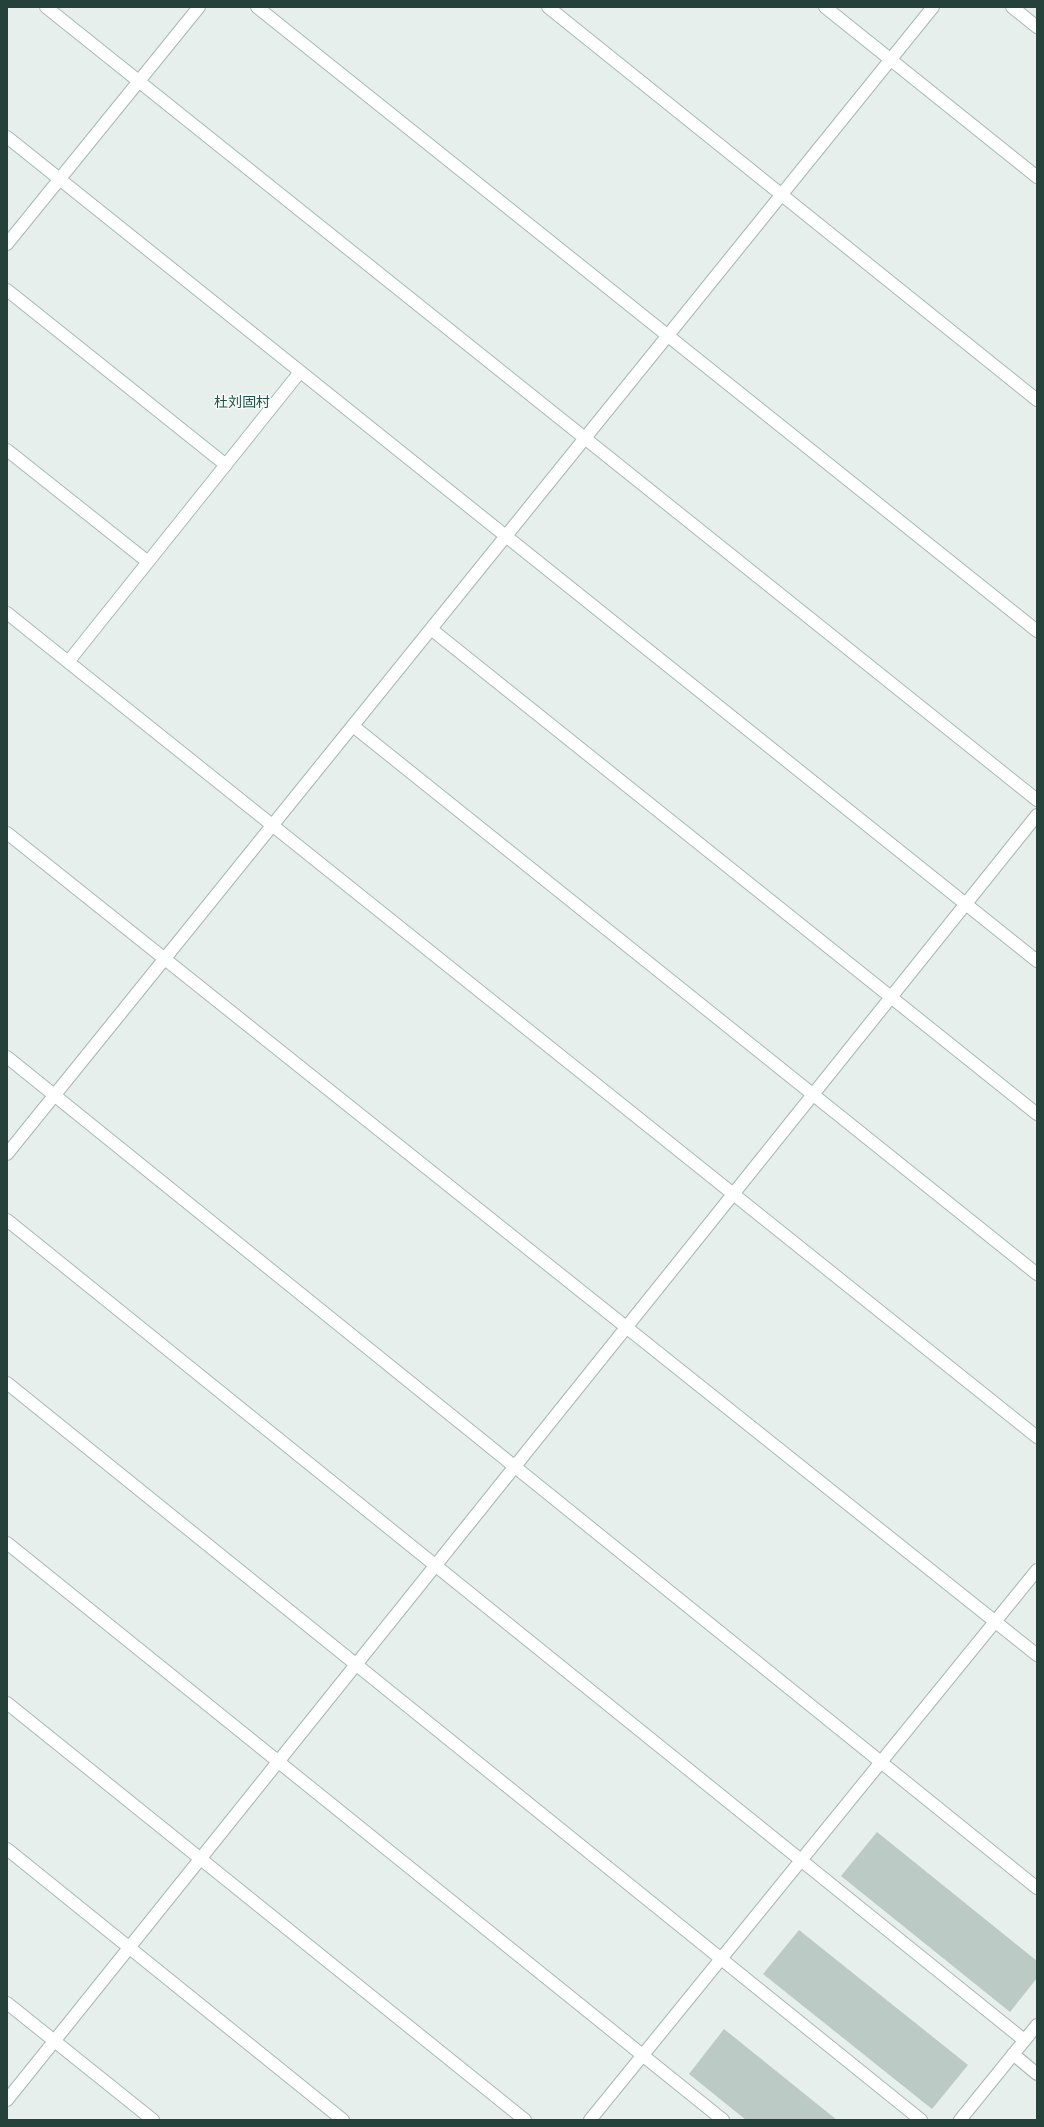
<!DOCTYPE html>
<html>
<head>
<meta charset="utf-8">
<style>
	body { margin:0 }
	#map { position:relative; width:1044px; height:2127px; overflow:hidden; background:#e6efeb; font-family:Figtree,sans-serif }
	canvas { display:block }
	.frame { position:absolute; inset:0; border:8px solid #24423a; pointer-events:none }
</style>
</head>
<body>
<div id="map">
<canvas width="1044" height="2127"></canvas>
<div class="frame"></div>
</div>
<script>
const context = document.querySelector('canvas').getContext('2d');
context.lineJoin = 'round';
function paint(path, color) { context.fillStyle = color; context.fill(path, 'evenodd'); }
const toPath = rows => new Path2D(rows.map(r => 'M' + r).join(''));
function stroke(path, color, width, dash) { context.strokeStyle = color; context.lineWidth = width; context.lineCap = dash ? 'butt' : 'round'; context.setLineDash(dash || []); context.stroke(path); }
function drawText(font, color, halo, rows, align = 'center') {
  context.font = font + ' Figtree,"Noto Sans SC",sans-serif'; context.lineWidth = 3; context.setLineDash([]); context.textBaseline = 'middle'; context.strokeStyle = halo; context.fillStyle = color; for (const [text, x, y, turn = 0] of rows) {
    context.save(); context.translate(x, y); context.rotate((+turn || 0) * Math.PI / 180); context.textAlign = isNaN(turn) ? turn : align; if (halo) context.strokeText(text, 0, 0); context.fillText(text, 0, 0); context.restore();
  }
}
paint(toPath([
	[877,1832,1037,1961,1037,1978,1010,2012,841,1876],
	[799,1930,968,2065,932,2109,763,1974],
	[724,2029,837,2120,746,2120,689,2074]
]), '#bbcac4');
const minor = toPath([
	[46,7,1037,800],
	[257,7,1037,631],
	[548,7,1037,400],
	[825,7,1037,177],
	[1012,7,1037,27],
	[7,137,1037,961],
	[7,244,199,7],
	[7,290,226,465],
	[7,450,148,562],
	[7,613,1037,1437],
	[431,629,1037,1114],
	[68,662,300,372],
	[353,726,1037,1274],
	[7,833,1037,1655],
	[7,1057,1037,1888],
	[7,1154,933,7],
	[7,1220,1024,2040],
	[7,1383,921,2120],
	[7,1543,723,2120],
	[7,1703,525,2120],
	[7,1849,343,2120],
	[7,2003,153,2120],
	[1013,2054,1037,2074],
	[7,2100,1037,815],
	[590,2120,1037,1570],
	[960,2120,1037,2025]
]);
stroke(minor, '#a8b8b2', 14);
stroke(minor, '#fff', 12);
drawText('14px', '#1f5548', '#f7fbf9', [
	["杜刘固村",242,403]
]);
</script>
</body>
</html>
